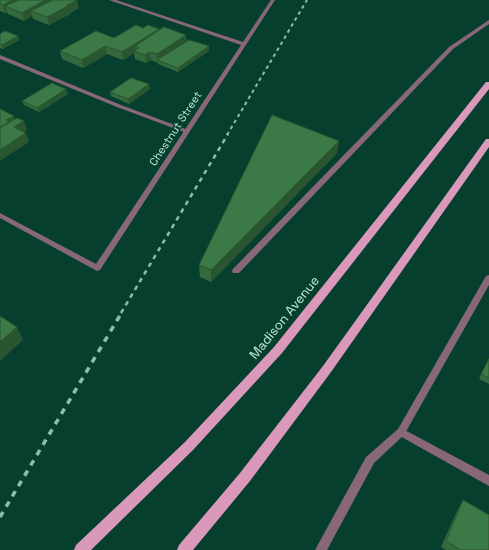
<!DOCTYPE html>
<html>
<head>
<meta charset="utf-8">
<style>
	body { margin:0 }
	canvas { display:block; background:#073f2e }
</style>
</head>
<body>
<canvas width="489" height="550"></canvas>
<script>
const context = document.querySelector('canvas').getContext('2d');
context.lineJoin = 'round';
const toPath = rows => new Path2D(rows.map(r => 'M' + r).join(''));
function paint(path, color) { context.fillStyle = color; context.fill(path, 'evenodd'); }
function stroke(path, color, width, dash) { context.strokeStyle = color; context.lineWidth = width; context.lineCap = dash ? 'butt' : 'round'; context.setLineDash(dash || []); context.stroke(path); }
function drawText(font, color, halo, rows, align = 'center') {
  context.font = font + ' "Space Grotesk",sans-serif'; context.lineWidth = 3; context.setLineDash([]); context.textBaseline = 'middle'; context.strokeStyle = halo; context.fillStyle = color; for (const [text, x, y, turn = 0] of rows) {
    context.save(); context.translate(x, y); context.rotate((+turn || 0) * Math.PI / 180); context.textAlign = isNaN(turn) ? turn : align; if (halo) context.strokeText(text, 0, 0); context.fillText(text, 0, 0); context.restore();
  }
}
paint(toPath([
	[0,55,121,105,188,130,189,131,188,132,184,132,117,107,0,59,0,55],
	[489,275,489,285,404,435,374,463,327,550,315,550,366,457,398,429,486,276,489,275]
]), '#886878');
paint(toPath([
	[109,0,116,0,243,42,271,0,275,0,100,270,97,271,0,218,0,213,96,264,241,45,109,0],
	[489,20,489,24,453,49,239,273,233,273,232,271,233,269,449,47,489,20],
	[401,428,489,475,489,486,398,435,396,432,398,429,401,428]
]), '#886878');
paint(toPath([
	[486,82,489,82,489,89,282,353,193,450,91,550,74,550,76,545,185,442,274,347,486,82],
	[486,139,489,139,489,147,331,372,250,481,193,550,177,550,179,545,240,473,323,366,486,139]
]), '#da99ba');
stroke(toPath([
	[227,135,307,0]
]), '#8dbca9', 2, [3.5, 3.5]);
stroke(toPath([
	[121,313,228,134]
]), '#8dbca9', 2.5, [4.5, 4.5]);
stroke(toPath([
	[0,517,122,312]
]), '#8dbca9', 3.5, [6, 6]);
paint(toPath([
	[0,0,79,8,70,13,70,14,49,25,33,19,32,16,24,21,8,14,7,12,5,13,0,11],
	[143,28,159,31,187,41,209,46,209,51,178,72,158,64,158,63,151,60,146,63,135,59,134,53,123,60,107,54,83,68,62,59,60,51,114,38],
	[0,34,18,36,19,40,3,49,0,48],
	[150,89,129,104,111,96,110,92],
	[68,94,39,112,24,105,22,101],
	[337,153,211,282,200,277,199,265],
	[489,358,489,384,479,379],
	[463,500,489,550,446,550,441,547,459,507]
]), '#33693c');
paint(toPath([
	[13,0,30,0,5,6,7,12,5,13,3,5],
	[45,0,58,0,31,11,32,16,24,21,22,13],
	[77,0,79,8,70,13,70,14,49,25,47,17,66,6],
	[159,29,160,37,139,48,135,46,135,51,134,51,134,53,123,60,122,52],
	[186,35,187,43,158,60,157,54],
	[18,36,19,40,3,49,2,45],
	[105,46,107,54,83,68,82,60],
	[209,46,209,51,178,72,178,68],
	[150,52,151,60,146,63,145,55],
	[149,84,150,89,129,104,128,99],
	[66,89,68,94,39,112,37,108],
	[14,116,16,124,0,138,0,127,6,120],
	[24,121,27,130,17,136,14,127],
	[26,133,29,142,0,161,0,150],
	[339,141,337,153,211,282,211,270],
	[17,327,23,340,0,361,0,342]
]), '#295531');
const building = toPath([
	[0,0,13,0,3,5,0,4,0,0],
	[19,0,45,0,22,13,5,6,19,0],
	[53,0,77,0,66,6,68,6,47,17,31,11,53,0],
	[136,25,143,28,148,25,159,29,122,52,105,46,82,60,60,51,96,31,114,38,136,25],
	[164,27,186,35,157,54,150,52,145,55,134,51,139,48,135,46,164,27],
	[5,31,18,36,2,45,0,44,0,34,5,31],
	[189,40,209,46,178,68,157,60,189,40],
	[131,78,149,84,128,99,110,92,131,78],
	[52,83,66,89,37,108,22,101,52,83],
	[0,109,14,116,6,120,9,122,0,127,0,109],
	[272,115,339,141,211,270,199,265,272,115],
	[17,118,24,121,14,127,26,133,0,150,0,128,17,118],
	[0,316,17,327,0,342,0,316],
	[489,359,489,378,481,374,489,359],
	[463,500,489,515,489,550,461,550,446,541,463,500]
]);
paint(building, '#3b7a46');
stroke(building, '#295531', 1);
drawText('11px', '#bde9d6', '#073f2e', [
	["Chestnut Street",176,129,-57]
]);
drawText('13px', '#bde9d6', '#073f2e', [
	["Madison Avenue",285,318,-51]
]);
</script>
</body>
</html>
